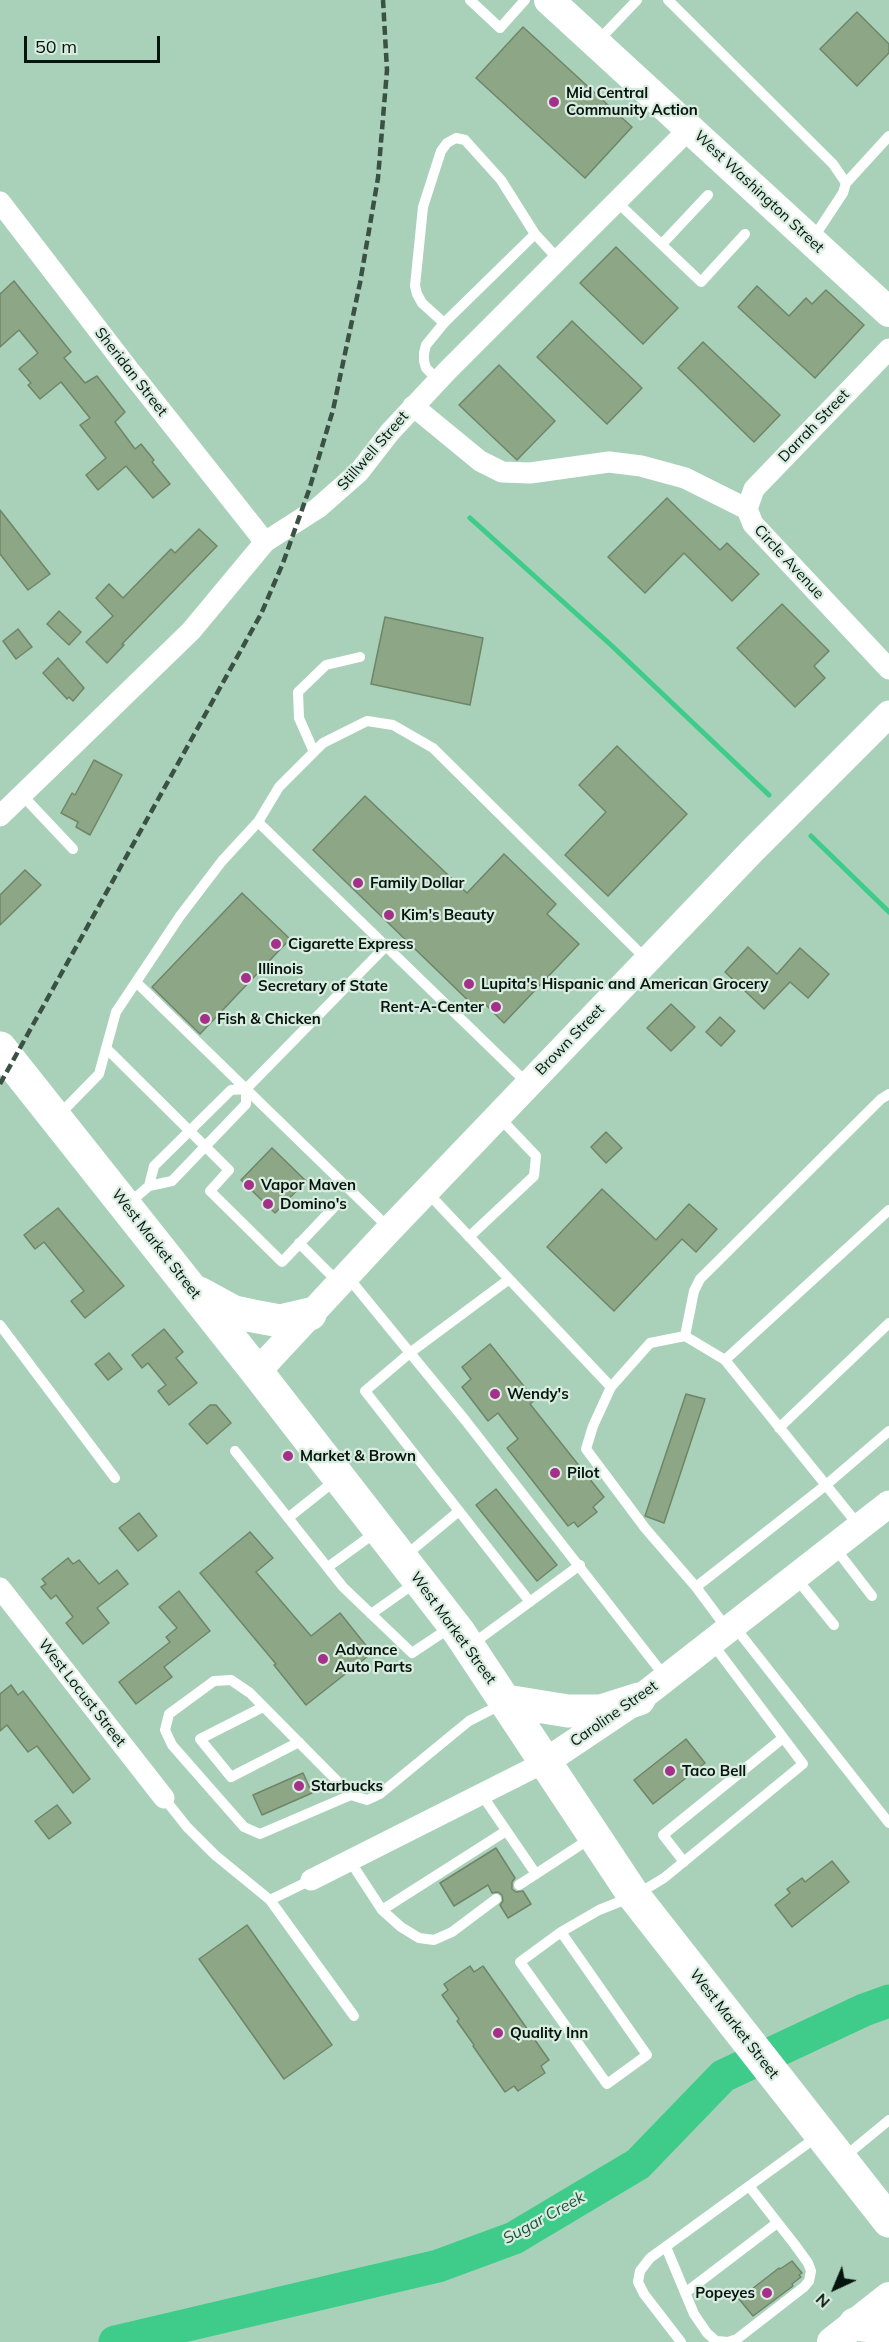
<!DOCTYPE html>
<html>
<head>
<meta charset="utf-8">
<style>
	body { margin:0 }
	#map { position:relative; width:889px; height:2342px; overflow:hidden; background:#a9d1b9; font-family:Mulish,sans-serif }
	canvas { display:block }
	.north { position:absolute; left:805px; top:2258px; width:60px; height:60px; -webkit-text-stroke:4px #d8ece0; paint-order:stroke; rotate:224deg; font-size:16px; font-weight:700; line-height:24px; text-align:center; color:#06150d }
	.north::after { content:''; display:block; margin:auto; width:21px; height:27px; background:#06150d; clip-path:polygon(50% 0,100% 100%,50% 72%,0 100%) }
	.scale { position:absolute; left:24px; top:36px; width:136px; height:27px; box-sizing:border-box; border:3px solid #06150d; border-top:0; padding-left:8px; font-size:18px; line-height:21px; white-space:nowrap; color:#06150d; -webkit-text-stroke:4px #d8ece0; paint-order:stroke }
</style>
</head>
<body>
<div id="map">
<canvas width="889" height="2342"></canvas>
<div class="north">N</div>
<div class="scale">50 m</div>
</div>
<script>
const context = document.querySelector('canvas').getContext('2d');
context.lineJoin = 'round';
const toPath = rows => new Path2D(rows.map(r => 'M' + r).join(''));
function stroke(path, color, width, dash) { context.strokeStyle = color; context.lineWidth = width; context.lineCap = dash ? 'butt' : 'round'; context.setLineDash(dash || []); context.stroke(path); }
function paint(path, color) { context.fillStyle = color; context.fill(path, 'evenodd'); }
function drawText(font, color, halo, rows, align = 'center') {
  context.font = font + ' Mulish,sans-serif'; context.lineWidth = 4.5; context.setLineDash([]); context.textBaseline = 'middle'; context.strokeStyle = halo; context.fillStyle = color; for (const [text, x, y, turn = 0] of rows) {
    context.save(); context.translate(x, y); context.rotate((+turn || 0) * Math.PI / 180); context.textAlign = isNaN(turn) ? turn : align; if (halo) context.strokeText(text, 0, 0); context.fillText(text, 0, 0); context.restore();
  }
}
stroke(toPath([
	[470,518,611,645,769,795],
	[811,836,889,912]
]), '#3fcc8b', 5);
stroke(toPath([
	[115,2342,438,2266,514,2238,638,2164,723,2076,864,2010,889,2001]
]), '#3fcc8b', 33);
const building = toPath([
	[857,12,889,44,889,53,857,86,820,49,857,12],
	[523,27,632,127,585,178,476,78,523,27],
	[616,247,678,308,643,344,580,283,616,247],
	[14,281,71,352,64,358,85,383,97,376,125,412,115,422,135,449,141,444,154,460,152,462,170,484,153,498,126,466,98,490,86,475,106,458,80,425,90,418,61,382,40,399,28,385,31,383,19,369,38,353,19,330,0,347,0,294,14,281],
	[757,286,789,316,806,298,812,304,826,290,864,325,815,378,738,307,757,286],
	[572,321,642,388,607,424,537,357,572,321],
	[703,342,780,415,754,442,678,368,703,342],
	[499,365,555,421,517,460,459,405,499,365],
	[667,498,720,550,727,543,759,574,732,601,684,553,645,593,608,557,667,498],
	[0,510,50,574,28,590,0,554,0,510],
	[199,529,217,546,122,644,124,645,107,663,86,642,113,616,96,598,109,584,123,598,171,549,175,553,199,529],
	[782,604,829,651,814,666,825,678,795,707,737,648,782,604],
	[59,611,81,632,69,645,47,624,59,611],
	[385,617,483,638,470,705,371,684,385,617],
	[18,629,32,647,16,659,3,641,18,629],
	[58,658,84,688,73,701,69,697,67,699,43,673,58,658],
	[617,746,687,814,608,896,565,855,606,812,579,785,617,746],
	[94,760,122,775,90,835,76,827,78,822,61,813,72,793,75,795,94,760],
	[365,796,467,893,504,854,556,904,547,914,579,944,504,1023,484,1003,478,1010,313,850,365,796],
	[25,870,41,885,0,925,0,895,25,870],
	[242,893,290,939,200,1034,152,987,242,893],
	[748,947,777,974,800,948,829,974,808,998,790,982,764,1009,725,972,748,947],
	[671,1004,695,1027,671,1051,647,1028,671,1004],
	[720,1017,735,1031,721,1046,706,1032,720,1017],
	[606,1132,622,1148,606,1163,591,1147,606,1132],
	[272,1148,306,1181,275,1213,241,1180,272,1148],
	[602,1189,656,1240,689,1204,717,1229,696,1252,682,1239,614,1311,547,1247,602,1189],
	[58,1208,124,1286,85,1318,71,1301,84,1291,44,1242,35,1249,24,1235,58,1208],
	[164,1329,183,1352,176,1358,197,1383,169,1405,158,1391,166,1385,148,1363,142,1368,132,1355,164,1329],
	[490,1344,535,1400,530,1404,604,1497,593,1507,597,1512,578,1527,574,1522,568,1526,507,1448,518,1439,498,1413,488,1421,462,1387,471,1379,462,1367,490,1344],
	[109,1353,122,1369,108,1380,95,1364,109,1353],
	[686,1394,705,1399,664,1523,645,1516,686,1394],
	[210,1405,216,1405,231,1423,207,1444,189,1424,210,1405],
	[496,1489,557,1565,537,1581,476,1505,496,1489],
	[139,1513,157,1536,138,1551,119,1528,139,1513],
	[250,1532,273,1558,256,1572,311,1636,340,1613,372,1653,306,1705,274,1665,276,1664,200,1573,250,1532],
	[68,1558,73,1564,79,1560,99,1584,117,1570,128,1584,97,1608,109,1623,83,1644,66,1623,73,1617,56,1595,51,1599,41,1587,46,1584,42,1579,68,1558],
	[179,1591,210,1631,164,1667,172,1677,136,1704,119,1682,170,1642,166,1637,177,1628,159,1607,179,1591],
	[11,1685,18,1695,23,1691,90,1779,73,1793,37,1746,28,1752,7,1725,0,1731,0,1694,11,1685],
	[686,1739,705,1763,653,1804,634,1780,686,1739],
	[303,1773,312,1793,262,1815,253,1795,303,1773],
	[57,1805,71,1823,49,1839,35,1821,57,1805],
	[496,1848,515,1878,512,1882,512,1889,516,1892,523,1891,531,1904,508,1918,500,1905,503,1901,502,1895,498,1892,492,1893,488,1885,454,1906,440,1883,496,1848],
	[832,1861,849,1882,792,1927,775,1905,790,1893,787,1889,802,1878,805,1882,832,1861],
	[247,1925,332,2045,284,2079,199,1959,247,1925],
	[470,1966,474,1972,483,1966,549,2060,541,2066,545,2073,518,2091,514,2086,505,2092,473,2046,474,2045,457,2021,459,2019,442,1995,448,1990,444,1984,470,1966],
	[792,2261,802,2273,799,2275,801,2277,792,2284,793,2286,753,2316,739,2299,779,2268,780,2269,792,2261]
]);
paint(building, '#8da686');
stroke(building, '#6e8667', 1.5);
stroke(toPath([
	[470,0,500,28,525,0],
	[668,0,833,164,846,183,843,193,812,240],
	[598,41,637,0],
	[846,183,889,136],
	[617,202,701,282,745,234],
	[535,234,444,323,422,303,417,294,415,286,423,207,441,151,447,143,456,138,465,140,501,180,535,234,559,260],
	[662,244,708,195],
	[438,380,426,368,424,361,424,353,426,345,444,323],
	[314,752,299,718,298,692,326,665,360,657],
	[22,795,73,849],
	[258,822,279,787,323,743,367,721,393,725,433,748,647,960],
	[136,982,390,1229],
	[106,1048,229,1170,210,1191,282,1262,338,1203],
	[57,1117,99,1074,116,1012,180,916,222,861,258,822,528,1084],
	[149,1186,154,1166,231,1090,246,1089,386,946],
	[426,1191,611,1387],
	[128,1204,149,1186,172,1181,246,1104,246,1089],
	[469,1237,534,1176,536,1156,498,1116],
	[299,1243,339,1283],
	[347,1276,465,1420,666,1678],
	[0,1325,115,1478],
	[685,1336,694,1291,700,1279,881,1099,889,1094],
	[725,1360,685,1336,650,1343,611,1387,593,1426,586,1449,645,1528,696,1587,728,1630],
	[779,1428,889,1323],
	[235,1451,343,1587,412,1653,451,1627],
	[459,1511,530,1602],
	[288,1518,337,1479],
	[859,1526,725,1360,889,1210],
	[835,1548,872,1596],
	[405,1556,459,1511,365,1391,411,1352,508,1280],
	[328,1567,376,1532],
	[796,1578,834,1625],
	[696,1587,826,1485,889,1431],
	[371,1614,415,1583],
	[734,1626,889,1823],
	[471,1645,580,1565],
	[263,1707,200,1739,231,1777,299,1742],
	[351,1795,260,1834,244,1827,172,1745,165,1730,169,1714,214,1681,231,1680,250,1693,351,1795,367,1800,380,1794,469,1721,502,1704],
	[482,1795,536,1874],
	[164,1798,187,1827,215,1855,270,1900,311,1880],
	[350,1861,382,1910,506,1831],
	[684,1862,663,1835,783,1738],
	[519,1885,591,1838],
	[270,1900,354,2016],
	[382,1910,401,1927,419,1938,434,1940,452,1932,496,1899],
	[561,1932,647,2055,607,2084,520,1962,561,1932,599,1910,634,1896,664,1878,803,1764,712,1643],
	[843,2158,889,2120],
	[666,2247,694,2314,707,2333,716,2341,728,2342,737,2339,804,2287,809,2281,811,2271,808,2263,795,2245,749,2186],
	[685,2293,777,2223],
	[681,2342,644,2294,638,2282,640,2271,650,2258,818,2136]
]), '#fff', 10);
stroke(toPath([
	[0,202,129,370,265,542],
	[413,406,480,461,502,472,530,473,609,462,641,466,685,478,747,509,753,524,889,669],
	[747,509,754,489,889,349],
	[0,816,191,631,265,542,318,508,359,472,390,432,448,370,690,128],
	[0,1588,164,1798],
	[311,1880,545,1762]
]), '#fff', 21);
stroke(toPath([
	[257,1372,390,1229,752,851,889,714],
	[545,1762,639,1699,889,1504]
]), '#fff', 27);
stroke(toPath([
	[549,0,889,312],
	[832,2342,889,2297]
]), '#fff', 30);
stroke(toPath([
	[0,1048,257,1372,459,1632,634,1896,889,2221],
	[199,1293,234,1312,253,1316,280,1321,310,1314],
	[506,1701,568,1711,601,1711,639,1699],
	[855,2324,889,2328]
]), '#fff', 33);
stroke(toPath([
	[0,1084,261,614,283,563,309,490,333,410,360,283,378,178,387,70,383,0]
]), '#3a5144', 4.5, [9, 4.5]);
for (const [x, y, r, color] of [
	[554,102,6,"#a53089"],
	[358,883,6,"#a53089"],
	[389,915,6,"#a53089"],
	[276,944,6,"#a53089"],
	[246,978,6,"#a53089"],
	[469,984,6,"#a53089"],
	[496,1007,6,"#a53089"],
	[205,1019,6,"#a53089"],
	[249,1185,6,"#a53089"],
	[268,1204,6,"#a53089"],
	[495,1394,6,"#a53089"],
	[288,1456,6,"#a53089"],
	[555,1473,6,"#a53089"],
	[323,1659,6,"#a53089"],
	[670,1771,6,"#a53089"],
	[299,1786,6,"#a53089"],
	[498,2033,6,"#a53089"],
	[767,2293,6,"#a53089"]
]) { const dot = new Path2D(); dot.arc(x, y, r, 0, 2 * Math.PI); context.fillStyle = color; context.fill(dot); stroke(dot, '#d8ece0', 2); }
drawText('bold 15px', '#06150d', '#d8ece0', [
	["Mid Central",566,93],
	["Community Action",566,110],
	["Family Dollar",370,883],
	["Kim's Beauty",401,915],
	["Cigarette Express",288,944],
	["Illinois",258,969],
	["Secretary of State",258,986],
	["Lupita's Hispanic and American Grocery",481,984],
	["Rent-A-Center",484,1007,"right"],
	["Fish & Chicken",217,1019],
	["Vapor Maven",261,1185],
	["Domino's",280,1204],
	["Wendy's",507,1394],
	["Market & Brown",300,1456],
	["Pilot",567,1473],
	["Advance",335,1650],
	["Auto Parts",335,1667],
	["Taco Bell",682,1771],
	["Starbucks",311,1786],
	["Quality Inn",510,2033],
	["Popeyes",755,2293,"right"]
], 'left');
drawText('15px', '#06150d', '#d8ece0', [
	["West Washington Street",759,192,43],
	["Sheridan Street",131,372,52],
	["Darrah Street",814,426,-46],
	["Stillwell Street",373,451,-49],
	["Circle Avenue",789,562,47],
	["Brown Street",570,1040,-46],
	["West Market Street",156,1244,52],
	["West Market Street",453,1628,54],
	["West Locust Street",82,1693,52],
	["Caroline Street",614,1714,-35],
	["West Market Street",734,2024,52]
]);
drawText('italic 16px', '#1c5238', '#d8ece0', [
	["Sugar Creek",544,2218,-29]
]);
</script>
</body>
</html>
